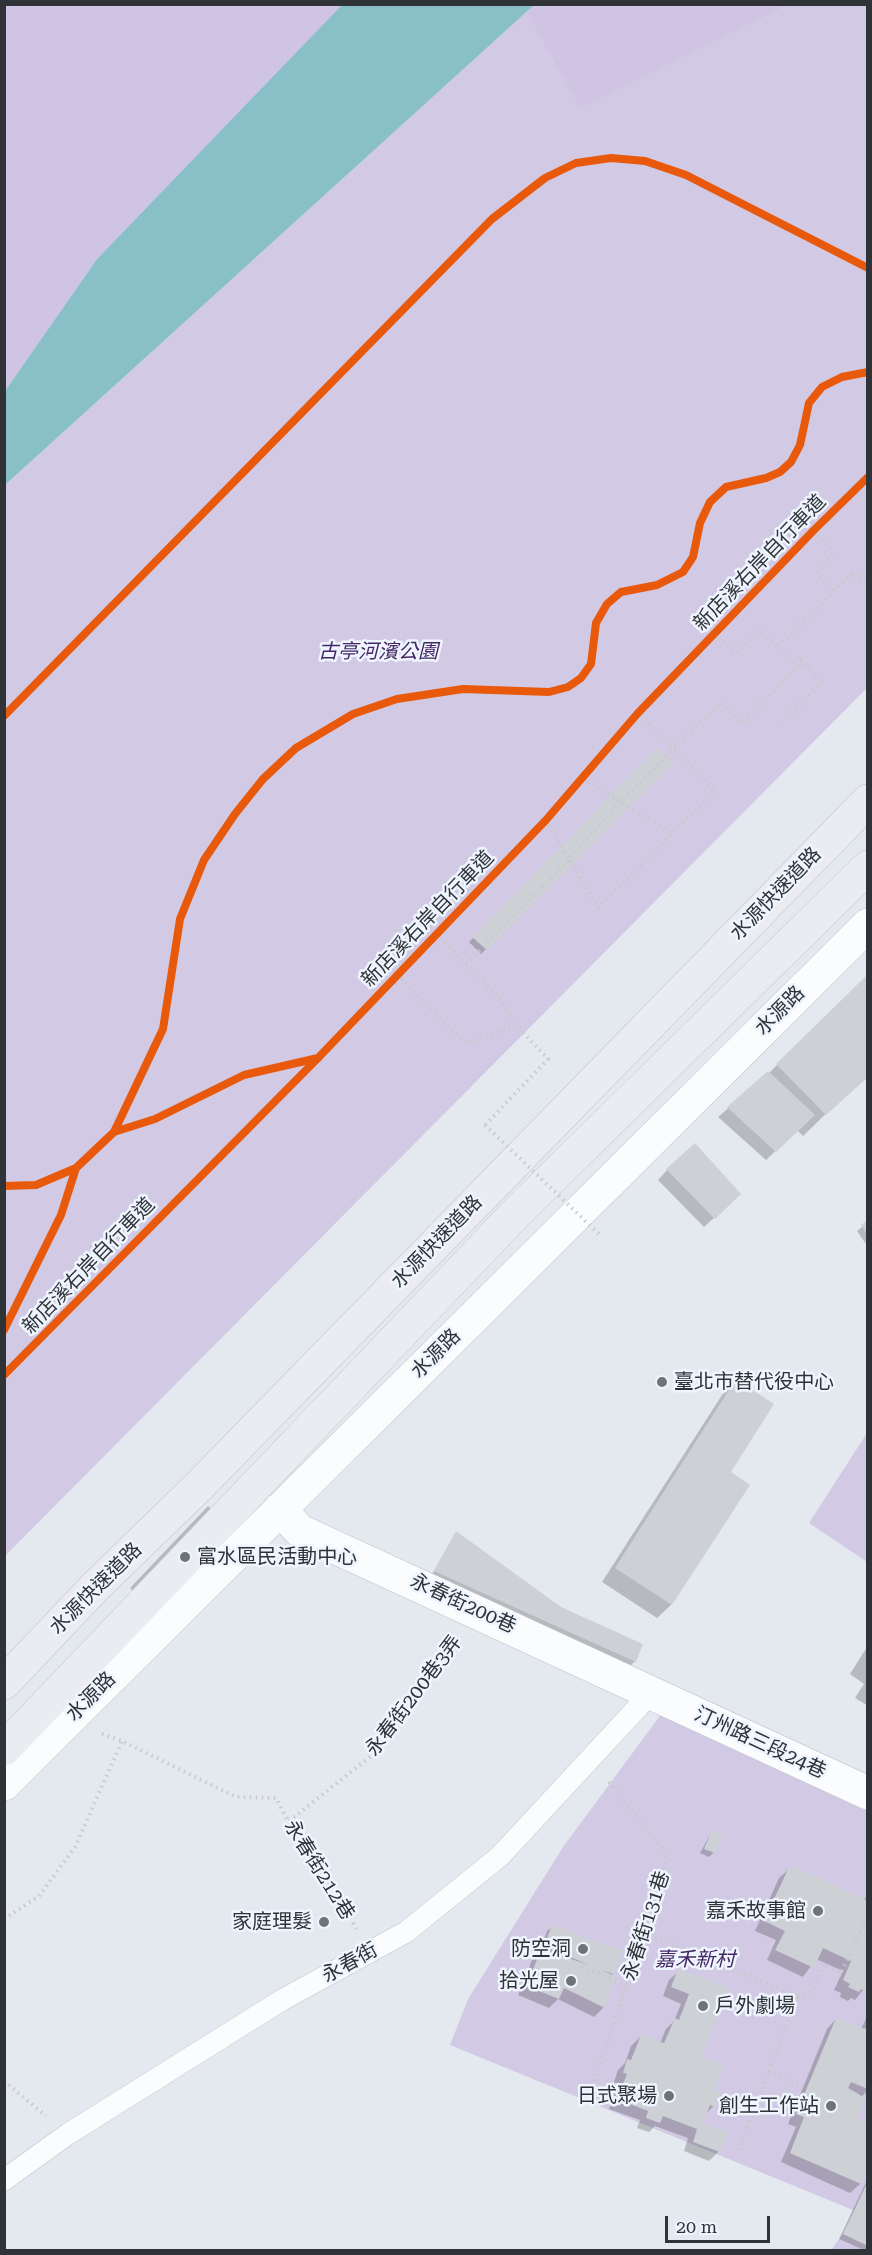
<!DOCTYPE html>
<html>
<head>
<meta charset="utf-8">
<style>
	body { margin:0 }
	#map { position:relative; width:872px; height:2255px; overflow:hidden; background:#e4e9ef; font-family:"Roboto Serif",serif }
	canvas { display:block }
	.frame { position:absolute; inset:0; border:6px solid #2f3337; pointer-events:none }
	.scale { position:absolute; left:665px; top:2216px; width:105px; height:27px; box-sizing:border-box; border:3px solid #2f3337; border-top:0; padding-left:8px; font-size:18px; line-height:21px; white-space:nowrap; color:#2f3337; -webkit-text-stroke:4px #eef5fe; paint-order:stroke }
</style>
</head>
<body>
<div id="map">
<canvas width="872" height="2255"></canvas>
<div class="frame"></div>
<div class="scale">20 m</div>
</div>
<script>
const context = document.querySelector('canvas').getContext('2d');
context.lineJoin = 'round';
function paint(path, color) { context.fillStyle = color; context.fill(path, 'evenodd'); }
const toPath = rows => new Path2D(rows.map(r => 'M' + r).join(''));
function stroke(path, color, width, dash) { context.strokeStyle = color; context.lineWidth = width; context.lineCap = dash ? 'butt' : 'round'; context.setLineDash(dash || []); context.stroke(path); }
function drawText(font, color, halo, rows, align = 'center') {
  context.font = font + ' "Roboto Serif","Noto Sans TC",serif'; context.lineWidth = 5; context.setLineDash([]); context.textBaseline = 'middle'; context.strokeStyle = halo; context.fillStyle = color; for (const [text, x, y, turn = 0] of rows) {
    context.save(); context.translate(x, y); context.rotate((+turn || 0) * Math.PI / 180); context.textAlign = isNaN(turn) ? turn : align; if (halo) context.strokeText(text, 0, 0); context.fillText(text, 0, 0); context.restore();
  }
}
paint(toPath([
	[789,5,867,5,867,688,5,1556,5,485,526,12,580,107],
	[867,1433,867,1562,809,1523],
	[662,1713,867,1810,867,2250,831,2250,843,2234,853,2210,450,2045,468,1999,563,1847]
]), '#d2cae4');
paint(toPath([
	[534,4,789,5,580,108,526,12],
	[5,5,343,5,97,259,5,391]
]), '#cfc4e3');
paint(toPath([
	[343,4,534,5,5,485,5,391,97,259]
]), '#89c0c8');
paint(toPath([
	[658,750,671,763,481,954,469,942],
	[868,976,868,1073,803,1136,797,1130,766,1160,718,1117,769,1073],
	[667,1170,730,1203,704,1227,658,1180],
	[868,1222,868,1247,857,1231],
	[736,1381,728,1473,748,1486,671,1605,657,1618,602,1582,722,1395],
	[208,1506,234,1531,157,1613,130,1588],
	[456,1533,635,1661,630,1666,431,1576],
	[867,1647,868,1647,868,1706,855,1698,864,1684,850,1674],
	[712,1831,714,1852,709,1857,700,1853],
	[789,1869,863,1900,868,1895,868,1984,855,2000,851,1998,848,2001,840,1997,841,1993,834,1990,843,1971,816,1959,803,1977,767,1960,776,1940,755,1931,779,1878],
	[552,1927,613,1973,604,2007,594,2017,558,1999,549,2008,518,1995,532,1960,540,1952,547,1931],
	[679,1971,727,1989,699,2058,713,2091,714,2106,704,2115,701,2124,719,2151,709,2161,684,2151,688,2138,655,2126,649,2132,637,2128,640,2120,609,2109,618,2084,614,2082,618,2070,625,2063,631,2046,641,2036,660,2043,666,2029,674,2021,681,2004,663,1996,669,1980],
	[868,2014,868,2090,861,2097,855,2120,860,2184,850,2193,781,2162,796,2127,788,2124,827,2029,836,2019,861,2029],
	[868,2178,868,2249,864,2250,839,2239]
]), '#0003');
paint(toPath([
	[658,748,674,763,487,950,472,937],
	[868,974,868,1077,826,1115,776,1064],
	[768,1071,815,1115,776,1152,727,1107],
	[695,1143,741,1194,715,1219,666,1169],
	[868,1220,868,1236,861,1225],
	[736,1379,774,1404,731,1472,750,1485,672,1605,615,1568],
	[456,1531,561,1607,643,1644,636,1662,434,1571],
	[712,1830,723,1835,715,1853,704,1849],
	[789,1867,795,1870,797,1868,868,1901,866,1991,861,1989,859,1992,848,1987,850,1984,843,1980,851,1961,823,1948,814,1968,775,1950,785,1931,764,1921],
	[552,1925,623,1951,614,1974,601,1970,615,1976,605,2008,564,1988,559,1999,527,1986,541,1949,589,1965,544,1946],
	[678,1969,729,1988,701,2057,724,2065,714,2091,720,2092,715,2107,710,2105,703,2123,728,2132,720,2152,693,2142,697,2129,663,2116,660,2123,646,2118,648,2111,617,2099,627,2074,623,2073,627,2059,631,2060,641,2035,664,2043,675,2018,679,2020,689,1994,671,1987],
	[836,2018,865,2029,868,2024,868,2089,851,2082,848,2088,865,2098,857,2119,868,2123,868,2170,861,2184,790,2153,804,2117,796,2114],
	[868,2181,868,2246,843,2234]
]), '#cdd1d6');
const lane = toPath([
	[4,2180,68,2134,282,2000,406,1932,500,1856,652,1692]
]);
const street = toPath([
	[280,1509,300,1531,868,1793],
	[4,1784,868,925]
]);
const highway = toPath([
	[4,1683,95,1587,198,1487,868,801],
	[4,1749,520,1209,868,867]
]);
stroke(lane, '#bfc3c7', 22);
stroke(street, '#bfc3c7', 34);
stroke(highway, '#c4c6ca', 34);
stroke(toPath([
	[814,530,833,551,817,574,835,591],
	[714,634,736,653,761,630,797,666,801,661,822,682,781,723],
	[778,646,853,573,868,587],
	[582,778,673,834],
	[546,820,598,908,715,791,638,713],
	[436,934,498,996,516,1025,548,1059,485,1125],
	[466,964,569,860,620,802,721,703,742,723,797,666],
	[397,974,466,1044,516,1025],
	[102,1734,122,1741,236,1797,276,1798,308,1859,341,1896,356,1929],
	[289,1821,371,1756,455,1640],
	[4,1919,39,1896,75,1847,122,1741],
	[644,1933,798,1996,738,2152],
	[583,1961,581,1966,627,1985],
	[798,1996,812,1991,823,1964,841,1973,868,1916],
	[769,2072,807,2088],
	[4,2081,46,2116],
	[595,2081,668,1855,608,1781],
	[717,2100,753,2113]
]), '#c7c9cb', 4, [1.5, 4.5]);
stroke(lane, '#fbfcfd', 21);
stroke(street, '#fbfcfd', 33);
stroke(highway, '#ebecf2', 33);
stroke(toPath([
	[485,1125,601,1236]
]), '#c7c9cb', 4, [1.5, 4.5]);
stroke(toPath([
	[4,716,492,219,545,178,576,163,611,158,645,161,686,175,868,268],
	[114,1132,155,1119,244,1075,318,1058],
	[4,1186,36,1185,76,1168,114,1132,163,1029,180,919,204,860,235,814,263,779,296,748,353,714,397,699,463,689,549,692,568,687,581,678,591,664,596,623,607,604,621,592,657,585,683,572,693,557,700,523,710,502,726,487,766,478,780,472,791,462,800,445,809,403,822,387,842,377,868,372],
	[4,1330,61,1215,76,1168],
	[4,1375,318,1058,546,820,638,713,814,530,868,477]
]), '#e8590c', 8);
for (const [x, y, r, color] of [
	[662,1382,6,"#6e7377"],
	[185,1557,6,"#6e7377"],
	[818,1911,6,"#6e7377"],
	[324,1922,6,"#6e7377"],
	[583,1949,6,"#6e7377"],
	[571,1981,6,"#6e7377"],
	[703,2006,6,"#6e7377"],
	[669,2096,6,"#6e7377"],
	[831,2106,6,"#6e7377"]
]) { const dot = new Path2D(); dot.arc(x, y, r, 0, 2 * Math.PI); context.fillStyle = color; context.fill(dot); stroke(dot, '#eef5fe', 2); }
drawText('20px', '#2f3337', '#eef5fe', [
	["新店溪右岸自行車道",760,563,-46],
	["水源快速道路",776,894,-46],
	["新店溪右岸自行車道",428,919,-46],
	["水源路",780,1011,-45],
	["水源快速道路",437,1242,-46],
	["新店溪右岸自行車道",89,1266,-46],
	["水源路",436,1354,-45],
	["水源快速道路",96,1589,-45],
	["永春街200巷",463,1604,25],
	["永春街200巷3弄",414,1696,-53],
	["水源路",91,1697,-45],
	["汀州路三段24巷",760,1743,25],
	["永春街212巷",319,1870,58],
	["永春街131巷",646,1926,-72],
	["永春街",350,1963,-29]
]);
drawText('italic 20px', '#462766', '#eef5fe', [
	["古亭河濱公園",378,652],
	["嘉禾新村",695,1960]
]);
drawText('20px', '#2f3337', '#eef5fe', [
	["臺北市替代役中心",674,1382,"left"],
	["富水區民活動中心",197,1557,"left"],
	["嘉禾故事館",806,1911],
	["家庭理髮",312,1922],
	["防空洞",571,1949],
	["拾光屋",559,1981],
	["戶外劇場",715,2006,"left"],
	["日式聚場",657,2096],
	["創生工作站",819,2106]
], 'right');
</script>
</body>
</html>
